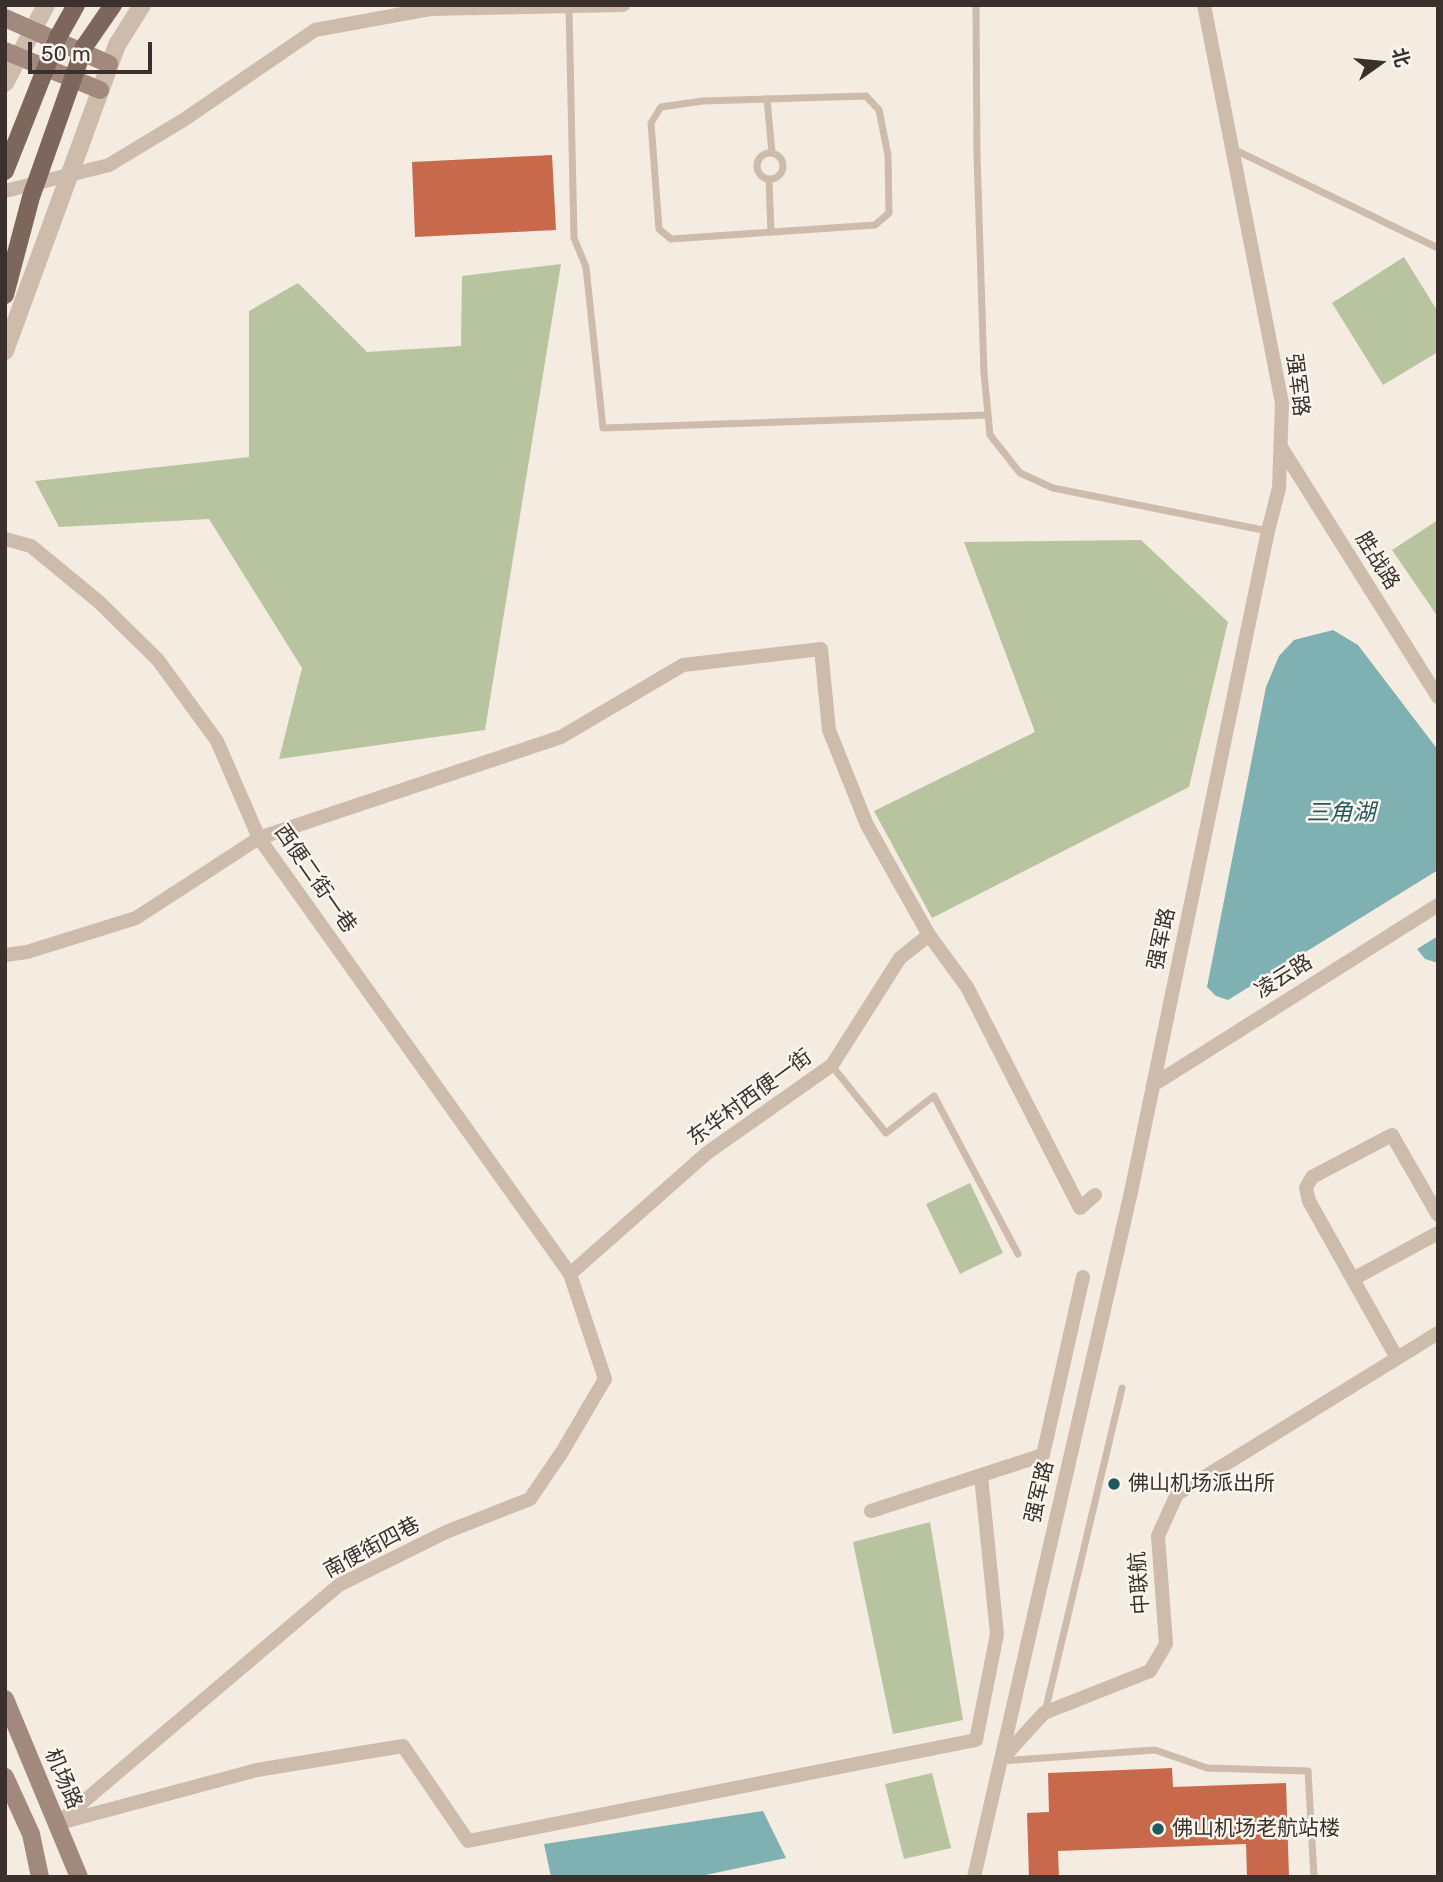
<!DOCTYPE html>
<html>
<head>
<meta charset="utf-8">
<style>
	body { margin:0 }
	#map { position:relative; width:1443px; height:1882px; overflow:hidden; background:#f4ebe1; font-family:Rubik,"Noto Sans SC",sans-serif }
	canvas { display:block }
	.frame { position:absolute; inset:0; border:7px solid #3b302b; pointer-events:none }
	.north { position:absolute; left:1345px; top:28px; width:70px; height:70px; -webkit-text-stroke:5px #fbf5ee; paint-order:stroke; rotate:75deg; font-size:19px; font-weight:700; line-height:28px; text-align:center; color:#3b302b }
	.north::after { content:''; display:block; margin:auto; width:24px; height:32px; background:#3b302b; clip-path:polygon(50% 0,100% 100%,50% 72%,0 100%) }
	.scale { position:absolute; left:28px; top:42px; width:124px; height:32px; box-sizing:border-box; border:4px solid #3b302b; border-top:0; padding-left:9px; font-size:21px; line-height:24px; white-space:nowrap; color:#3b302b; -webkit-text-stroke:5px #fbf5ee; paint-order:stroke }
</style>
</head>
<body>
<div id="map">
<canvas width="1443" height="1882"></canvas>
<div class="frame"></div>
<div class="north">北</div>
<div class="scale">50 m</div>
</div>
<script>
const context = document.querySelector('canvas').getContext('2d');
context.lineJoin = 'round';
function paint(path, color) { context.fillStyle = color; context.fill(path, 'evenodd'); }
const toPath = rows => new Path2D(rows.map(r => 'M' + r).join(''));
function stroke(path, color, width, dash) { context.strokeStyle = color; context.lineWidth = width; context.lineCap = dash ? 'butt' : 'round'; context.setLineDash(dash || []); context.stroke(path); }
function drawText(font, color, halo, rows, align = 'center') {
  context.font = font + ' Rubik,"Noto Sans SC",sans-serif'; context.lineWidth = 5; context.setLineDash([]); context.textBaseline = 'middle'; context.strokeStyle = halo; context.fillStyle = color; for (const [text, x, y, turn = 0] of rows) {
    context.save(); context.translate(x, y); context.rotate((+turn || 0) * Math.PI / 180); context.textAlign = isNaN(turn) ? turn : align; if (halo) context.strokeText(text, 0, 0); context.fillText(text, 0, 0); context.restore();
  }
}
paint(toPath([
	[1404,257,1438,312,1438,352,1383,385,1332,303],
	[561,264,485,730,279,759,302,668,209,519,59,527,35,481,249,457,249,311,298,283,367,352,461,346,462,276],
	[1438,520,1438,617,1392,550],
	[1141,540,1228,622,1189,787,932,918,874,811,1035,732,964,542],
	[970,1183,1003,1253,960,1274,926,1204],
	[930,1522,963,1720,893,1734,853,1542],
	[932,1773,951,1848,904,1859,885,1784]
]), '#b8c4a0');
paint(toPath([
	[1333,630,1358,645,1438,750,1438,870,1228,1000,1216,996,1207,987,1266,687,1279,656,1294,640],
	[1438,936,1438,963,1425,959,1417,949],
	[763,1811,786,1858,696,1877,551,1877,544,1844]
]), '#7fb0b2');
paint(toPath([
	[552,155,556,230,415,237,412,162],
	[1172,1768,1173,1787,1286,1783,1289,1877,1247,1877,1246,1844,1058,1851,1059,1877,1029,1877,1027,1813,1049,1812,1048,1773]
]), '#c8694b');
stroke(toPath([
	[976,5,977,155,984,373,990,435,1020,473,1053,488,1268,531],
	[569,8,574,238,586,267,603,428,988,415],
	[866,96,879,110,888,155,889,213,875,225,671,239,659,229,651,123,661,107,703,101,866,96],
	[767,99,772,153],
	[1233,149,1438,248],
	'757 166a13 13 0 1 1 26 0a13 13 0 1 1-26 0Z',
	[769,180,771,232],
	[832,1066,886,1133,934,1096,1018,1254],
	[1045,1712,1122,1388],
	[1001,1761,1155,1750,1207,1768,1308,1771,1314,1877]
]), '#cdbbac', 7);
stroke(toPath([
	[5,191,109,165,185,119,315,30,430,9,623,5],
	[1281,447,1438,697],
	[5,539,31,546,99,602,158,660,217,741,259,838,570,1274,605,1379,562,1452,530,1499,446,1532,339,1585,57,1824],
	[5,955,27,952,136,918,259,838,561,737,683,665,821,649,829,730,867,825,929,935,967,987,1080,1208,1095,1195],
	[1153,1085,1438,905],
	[570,1274,707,1153,832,1065,900,958,929,935],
	[1353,1279,1438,1233],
	[1397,1358,1309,1201,1306,1188,1312,1177,1392,1135,1438,1215],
	[871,1511,1043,1455,1083,1277],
	[1001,1760,1044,1713,1150,1671,1166,1644,1158,1536,1177,1494,1438,1333],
	[63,1822,257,1770,403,1746,468,1841,976,1740,997,1634,981,1476],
	[974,1877,1131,1192,1268,531,1279,488,1282,403,1204,5]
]), '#cdbbac', 14);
stroke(toPath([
	[5,83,46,5],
	[5,351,117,45,142,5]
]), '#cdbbac', 18);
stroke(toPath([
	[5,18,109,64],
	[5,51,100,90],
	[5,1699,79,1877],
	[5,1777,31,1834,40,1877]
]), '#a18a7d', 18);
stroke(toPath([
	[5,171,58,37,76,5],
	[5,295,31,197,84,47,113,5]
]), '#7d675c', 18);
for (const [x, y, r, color] of [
	[1114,1484,7,"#1f5a5e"],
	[1158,1829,7,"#1f5a5e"]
]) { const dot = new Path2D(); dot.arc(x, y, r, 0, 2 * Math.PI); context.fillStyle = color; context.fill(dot); stroke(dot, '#fbf5ee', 2.5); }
drawText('21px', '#3b302b', '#fbf5ee', [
	["强军路",1297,385,83],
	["胜战路",1377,561,58],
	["西便二街一巷",315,879,55],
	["强军路",1162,939,-78],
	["凌云路",1284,977,-32],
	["东华村西便一街",750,1098,-36],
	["强军路",1040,1492,-77],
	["南便街四巷",372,1548,-28],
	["中联航",1140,1583,-94],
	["机场路",63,1779,67]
]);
drawText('21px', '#3b302b', '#fbf5ee', [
	["佛山机场派出所",1128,1484],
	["佛山机场老航站楼",1172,1829]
], 'left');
drawText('italic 23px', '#1f5a5e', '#fbf5ee', [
	["三角湖",1341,813]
]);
</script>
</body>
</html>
